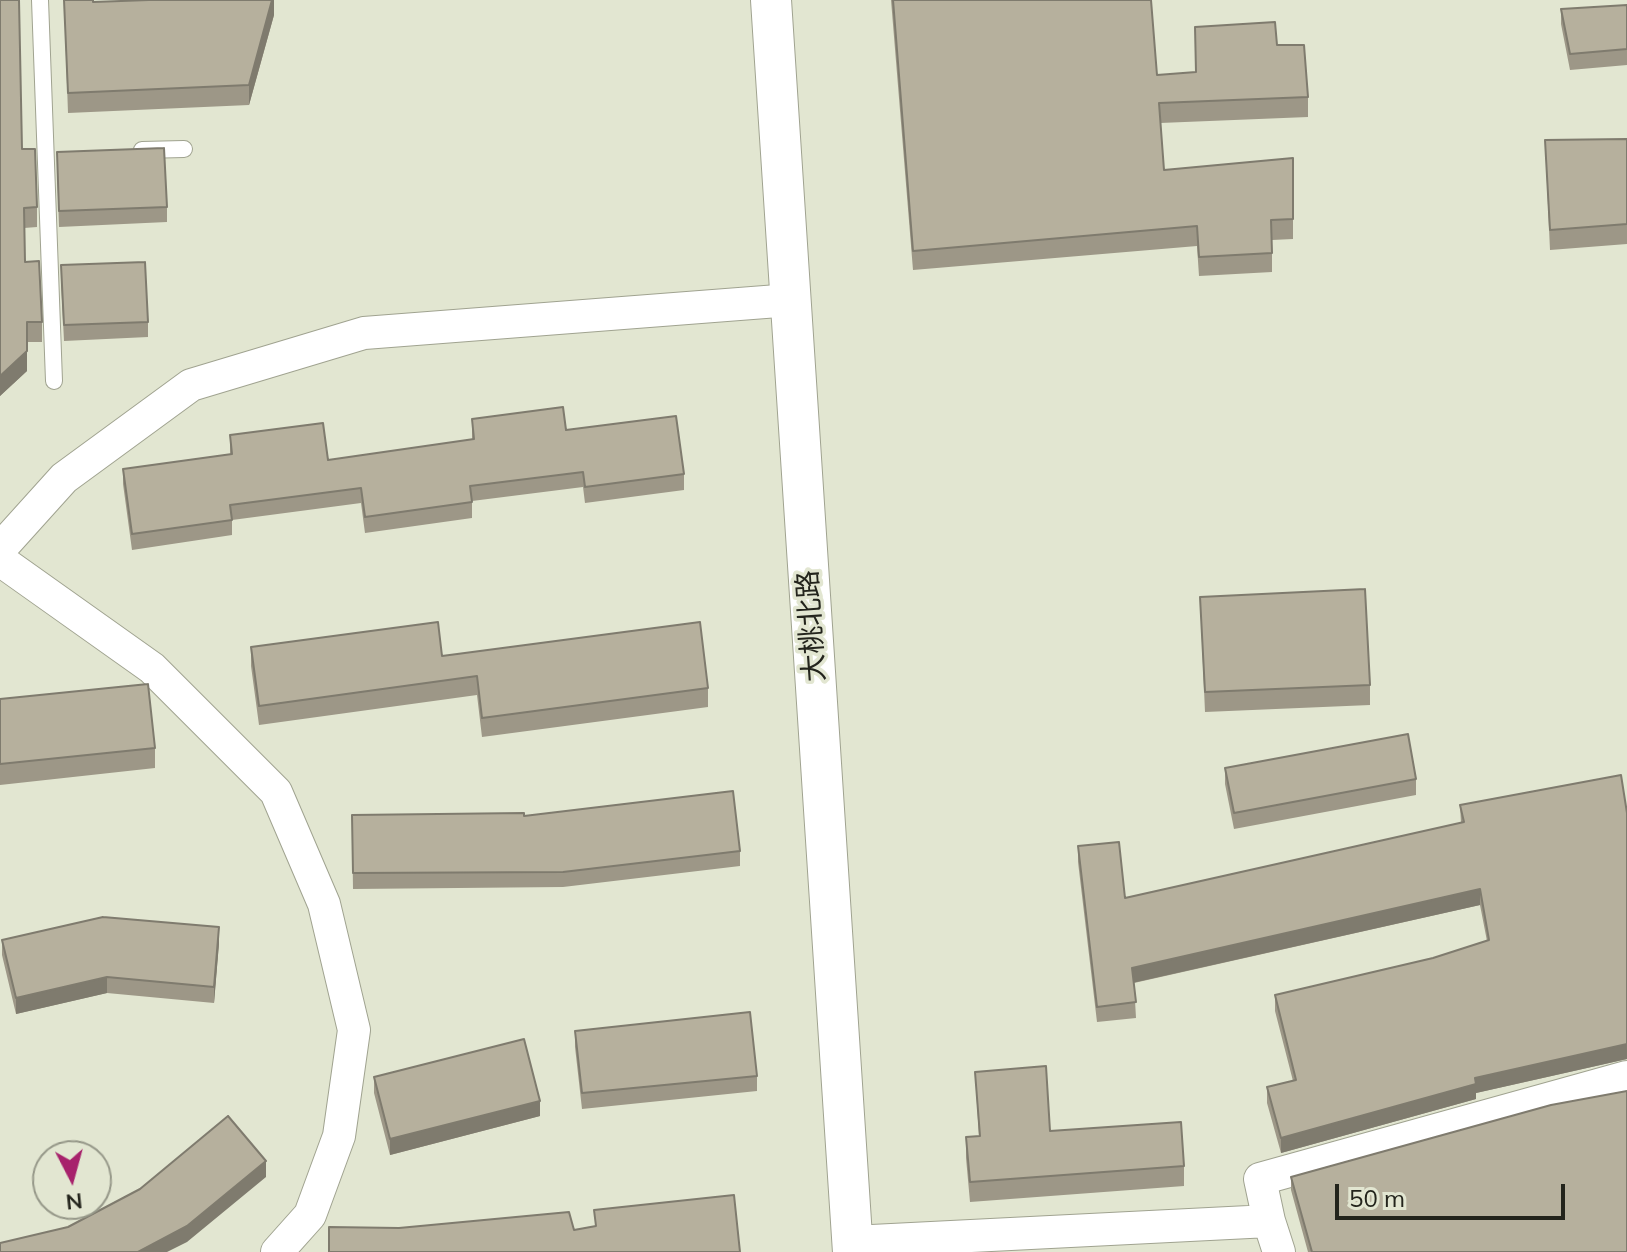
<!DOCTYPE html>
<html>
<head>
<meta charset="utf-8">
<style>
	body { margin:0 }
	#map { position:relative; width:1627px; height:1252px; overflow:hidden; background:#e2e6d1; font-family:Mulish,sans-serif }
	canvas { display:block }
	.north { position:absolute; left:32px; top:1140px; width:80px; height:80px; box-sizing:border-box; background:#e2e6d1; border:2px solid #969889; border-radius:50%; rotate:174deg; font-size:22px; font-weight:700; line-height:32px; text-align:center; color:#23241c }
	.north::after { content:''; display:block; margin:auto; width:28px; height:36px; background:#a7226c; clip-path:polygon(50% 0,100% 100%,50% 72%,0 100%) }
	.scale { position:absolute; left:1335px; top:1184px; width:230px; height:36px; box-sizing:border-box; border:4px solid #23241c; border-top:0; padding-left:10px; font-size:24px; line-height:28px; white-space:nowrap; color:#23241c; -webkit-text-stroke:6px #e2e6d1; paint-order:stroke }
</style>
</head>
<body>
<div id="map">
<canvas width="1627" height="1252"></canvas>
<div class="north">N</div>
<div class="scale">50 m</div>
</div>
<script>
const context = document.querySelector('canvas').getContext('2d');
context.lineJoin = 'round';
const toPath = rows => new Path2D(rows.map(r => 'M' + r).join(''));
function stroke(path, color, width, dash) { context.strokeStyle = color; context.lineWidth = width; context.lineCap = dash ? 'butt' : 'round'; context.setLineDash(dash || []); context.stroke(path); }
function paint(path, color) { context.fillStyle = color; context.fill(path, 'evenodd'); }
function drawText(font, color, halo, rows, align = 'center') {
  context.font = font + ' Mulish,"Noto Sans SC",sans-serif'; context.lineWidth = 7; context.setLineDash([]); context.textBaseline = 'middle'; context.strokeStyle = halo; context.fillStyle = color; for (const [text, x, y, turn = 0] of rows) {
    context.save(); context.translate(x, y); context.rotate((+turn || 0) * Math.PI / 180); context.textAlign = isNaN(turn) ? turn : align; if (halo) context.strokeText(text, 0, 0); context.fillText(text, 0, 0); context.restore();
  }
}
const service = toPath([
	[40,0,54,381],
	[142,150,184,149]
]);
const minor = toPath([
	[0,549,64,478,191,385,364,333,791,300],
	[0,560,152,668,276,792,324,904,354,1030,339,1136,310,1215,277,1252],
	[1269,1221,1260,1179,1627,1077],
	[852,1242,1269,1221,1279,1252]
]);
const tertiary = toPath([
	[771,0,853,1252]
]);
stroke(service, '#a0a390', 18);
stroke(minor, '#a0a390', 34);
stroke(tertiary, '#a0a390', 42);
stroke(service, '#fff', 16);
stroke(minor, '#fff', 32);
stroke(tertiary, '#fff', 40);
paint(toPath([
	[0,0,22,149,37,207,37,227,24,228,25,262,42,322,42,342,27,342,27,371,0,396],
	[64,0,93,0,93,2,274,0,274,15,249,105,68,113],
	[891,0,1151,0,1157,75,1195,72,1195,27,1277,45,1308,97,1308,117,1160,123,1164,170,1293,158,1293,239,1272,240,1272,272,1199,276,1197,246,913,270],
	[1627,5,1627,65,1570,70,1561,24,1561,9],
	[1627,139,1627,244,1550,250,1545,140],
	[57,168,167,207,167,222,59,227],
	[61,281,148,322,148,337,64,341],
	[472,419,566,430,684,474,684,490,585,503,583,487,472,501,472,518,365,533,361,503,232,520,232,535,132,550,123,484,123,469,230,454,230,435,328,460,472,440],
	[1200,597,1370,685,1370,705,1205,712],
	[251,647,442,656,708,688,708,707,482,737,477,695,259,725,251,666],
	[0,699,155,748,155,768,0,785],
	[1225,768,1416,779,1416,795,1234,829,1225,784],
	[1460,805,1627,813,1627,1059,1476,1093,1476,1099,1281,1153,1267,1103,1267,1087,1293,1081,1275,1011,1275,995,1433,958,1487,941,1480,905,1134,983,1136,1018,1097,1022,1078,862,1078,846,1125,898,1461,823],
	[352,815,524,816,740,851,740,866,563,887,353,889],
	[2,940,219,943,214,1003,107,993,16,1014,2,955],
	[575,1031,757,1076,757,1091,582,1109,575,1047],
	[975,1072,1050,1131,1184,1166,1184,1186,970,1202,966,1158,966,1137,979,1137],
	[374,1077,540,1116,390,1155,374,1093],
	[1291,1177,1627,1252,1308,1252,1291,1190]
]), '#9d9787');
paint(toPath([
	[272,0,274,0,274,15,249,105,249,85],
	[27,351,27,371,0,396,0,376],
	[1480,889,1480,905,1132,983,1132,968],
	[219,927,219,943,214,1003,214,987],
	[107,977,107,993,16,1014,16,998],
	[1627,1044,1627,1059,1476,1093,1476,1099,1281,1153,1281,1138,1475,1078],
	[540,1101,540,1116,390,1155,390,1139],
	[266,1161,266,1177,187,1242,167,1252,138,1252]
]), '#7f7b6e');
const building = toPath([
	[0,0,19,0,22,149,35,149,37,207,24,208,25,262,39,261,42,322,27,322,27,351,0,376,0,0],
	[64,0,93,0,93,2,149,0,272,0,249,85,68,93,64,0],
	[893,0,1151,0,1157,75,1196,72,1195,27,1275,22,1277,45,1304,45,1308,97,1159,103,1164,170,1293,158,1293,219,1271,220,1272,253,1199,257,1197,226,913,251,893,0],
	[1627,5,1627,49,1570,54,1561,9,1627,5],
	[1627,139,1627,224,1550,230,1545,140,1627,139],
	[164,148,167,207,59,211,57,152,164,148],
	[145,262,148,322,64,325,61,265,145,262],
	[563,407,566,430,676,416,684,474,585,487,583,472,470,486,472,502,365,517,361,488,230,505,232,520,132,534,123,469,232,454,230,435,323,423,328,460,474,439,472,419,563,407],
	[1365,589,1370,685,1205,692,1200,597,1365,589],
	[438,622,442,656,700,622,708,688,482,718,477,676,259,706,251,647,438,622],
	[148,684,155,748,0,764,0,699,148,684],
	[1408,734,1416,779,1234,813,1225,768,1408,734],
	[1621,775,1627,813,1627,1044,1475,1078,1476,1084,1281,1138,1267,1087,1296,1080,1275,995,1433,958,1489,940,1480,889,1132,968,1136,1002,1097,1007,1078,846,1119,842,1125,898,1464,822,1460,805,1621,775],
	[733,791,740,851,563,872,353,873,352,815,524,813,524,816,733,791],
	[103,917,219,927,214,987,107,977,16,998,2,940,103,917],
	[750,1012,757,1076,582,1093,575,1031,750,1012],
	[524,1039,540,1101,390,1139,374,1077,524,1039],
	[1046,1066,1050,1131,1181,1122,1184,1166,970,1182,966,1137,980,1136,975,1072,1046,1066],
	[1627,1091,1627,1252,1312,1252,1291,1177,1551,1105,1627,1091],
	[228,1116,266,1161,187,1226,138,1252,0,1252,0,1243,68,1227,140,1189,228,1116],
	[734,1195,740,1252,329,1252,329,1227,399,1228,569,1212,574,1230,596,1226,594,1210,734,1195]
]);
paint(building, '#b6b09d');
stroke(building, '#7f7b6e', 2);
drawText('28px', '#23241c', '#e2e6d1', [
	["大桃北路",812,626,-94]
]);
</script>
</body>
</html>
